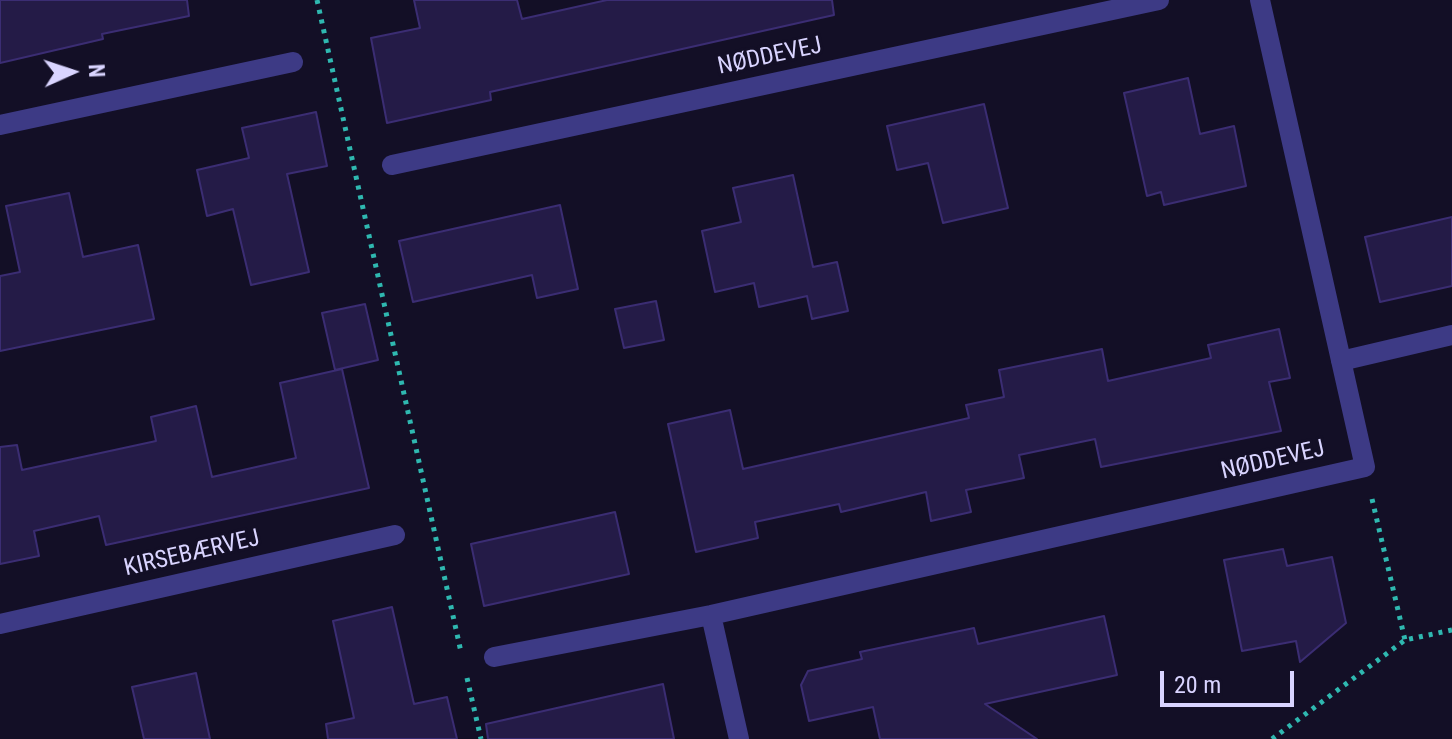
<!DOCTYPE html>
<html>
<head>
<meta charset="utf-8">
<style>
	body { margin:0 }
	#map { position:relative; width:1452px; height:739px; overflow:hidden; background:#130f26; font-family:"Roboto Condensed",sans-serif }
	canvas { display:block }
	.north { position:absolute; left:32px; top:32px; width:80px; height:80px; -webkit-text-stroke:6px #130f26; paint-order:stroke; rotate:87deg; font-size:22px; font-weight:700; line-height:32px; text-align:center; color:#d9d4ff }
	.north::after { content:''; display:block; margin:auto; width:28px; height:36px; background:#d9d4ff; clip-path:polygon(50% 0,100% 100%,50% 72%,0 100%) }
	.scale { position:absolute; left:1160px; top:671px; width:134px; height:36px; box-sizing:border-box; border:4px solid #d9d4ff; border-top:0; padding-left:10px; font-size:24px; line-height:28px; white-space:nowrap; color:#d9d4ff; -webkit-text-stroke:6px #130f26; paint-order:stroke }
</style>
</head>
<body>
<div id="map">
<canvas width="1452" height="739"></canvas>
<div class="north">N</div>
<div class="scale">20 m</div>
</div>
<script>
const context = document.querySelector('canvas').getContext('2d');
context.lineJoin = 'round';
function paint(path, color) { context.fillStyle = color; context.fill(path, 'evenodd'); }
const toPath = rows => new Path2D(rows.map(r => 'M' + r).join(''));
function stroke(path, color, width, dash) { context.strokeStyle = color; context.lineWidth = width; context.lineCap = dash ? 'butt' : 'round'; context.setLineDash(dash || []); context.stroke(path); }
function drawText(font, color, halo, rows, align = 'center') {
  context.font = font + ' "Roboto Condensed",sans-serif'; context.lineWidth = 6; context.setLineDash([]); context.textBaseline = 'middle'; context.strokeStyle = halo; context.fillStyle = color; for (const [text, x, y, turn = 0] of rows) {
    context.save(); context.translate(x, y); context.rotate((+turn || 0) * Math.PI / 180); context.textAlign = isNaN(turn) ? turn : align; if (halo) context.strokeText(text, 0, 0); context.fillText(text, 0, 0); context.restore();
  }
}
const building = toPath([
	[0,0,187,0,189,16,102,34,103,39,0,63,0,0],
	[414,0,517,0,522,19,607,0,832,0,834,15,490,92,491,100,387,123,371,38,420,28,414,0],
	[1188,78,1200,134,1234,126,1246,186,1164,205,1161,192,1147,196,1124,93,1188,78],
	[984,104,1008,208,943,223,928,163,897,170,887,126,984,104],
	[316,112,327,166,287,174,309,272,251,285,233,209,207,216,197,170,249,158,242,128,316,112],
	[793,175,813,267,837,262,848,311,812,319,807,296,759,307,754,283,715,292,702,231,741,222,733,188,793,175],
	[69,193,83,257,138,245,154,319,0,351,0,276,20,272,6,206,69,193],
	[560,205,578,289,537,298,532,275,413,302,399,241,560,205],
	[1452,217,1452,286,1380,302,1365,237,1452,217],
	[656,301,664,340,624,348,615,309,656,301],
	[365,304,378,360,335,370,322,313,365,304],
	[1279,329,1290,378,1269,382,1281,431,1101,467,1095,439,1019,455,1024,478,966,490,971,512,931,521,926,492,841,512,839,504,755,522,758,538,696,552,668,424,730,410,743,469,969,418,966,405,1004,397,999,370,1102,349,1108,381,1211,358,1208,345,1279,329],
	[342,369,369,488,106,545,99,516,34,531,39,556,0,564,0,447,17,445,22,470,156,441,151,417,196,406,212,477,296,458,280,383,342,369],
	[615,512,629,574,484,606,471,544,615,512],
	[1283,549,1287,566,1332,557,1346,623,1300,662,1296,641,1242,651,1224,560,1283,549],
	[392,607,414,704,447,697,457,739,328,739,326,724,354,718,333,621,392,607],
	[1104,616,1117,675,985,704,1037,739,880,739,873,707,809,721,801,685,808,671,862,659,860,652,974,628,978,644,1104,616],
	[196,673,210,739,144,739,132,687,196,673],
	[663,684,674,739,488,739,486,724,663,684]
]);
paint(building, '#241b47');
stroke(building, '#3b2d73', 2);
stroke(toPath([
	[317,0,461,652],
	[1372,499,1405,640],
	[467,678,481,739],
	[1272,739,1405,640,1452,630]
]), '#2fb8b0', 5, [4, 6]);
stroke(toPath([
	[0,125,293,62],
	[392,165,1159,0],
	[1341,361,1452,335],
	[711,615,739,739],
	[0,624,395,535],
	[494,657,711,615,1365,467,1260,0]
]), '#3d3a85', 20);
drawText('24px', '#d9d4ff', '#130f26', [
	["NØDDEVEJ",770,57,-12],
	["NØDDEVEJ",1273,461,-13],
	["KIRSEBÆRVEJ",192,554,-13]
]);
</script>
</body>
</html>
